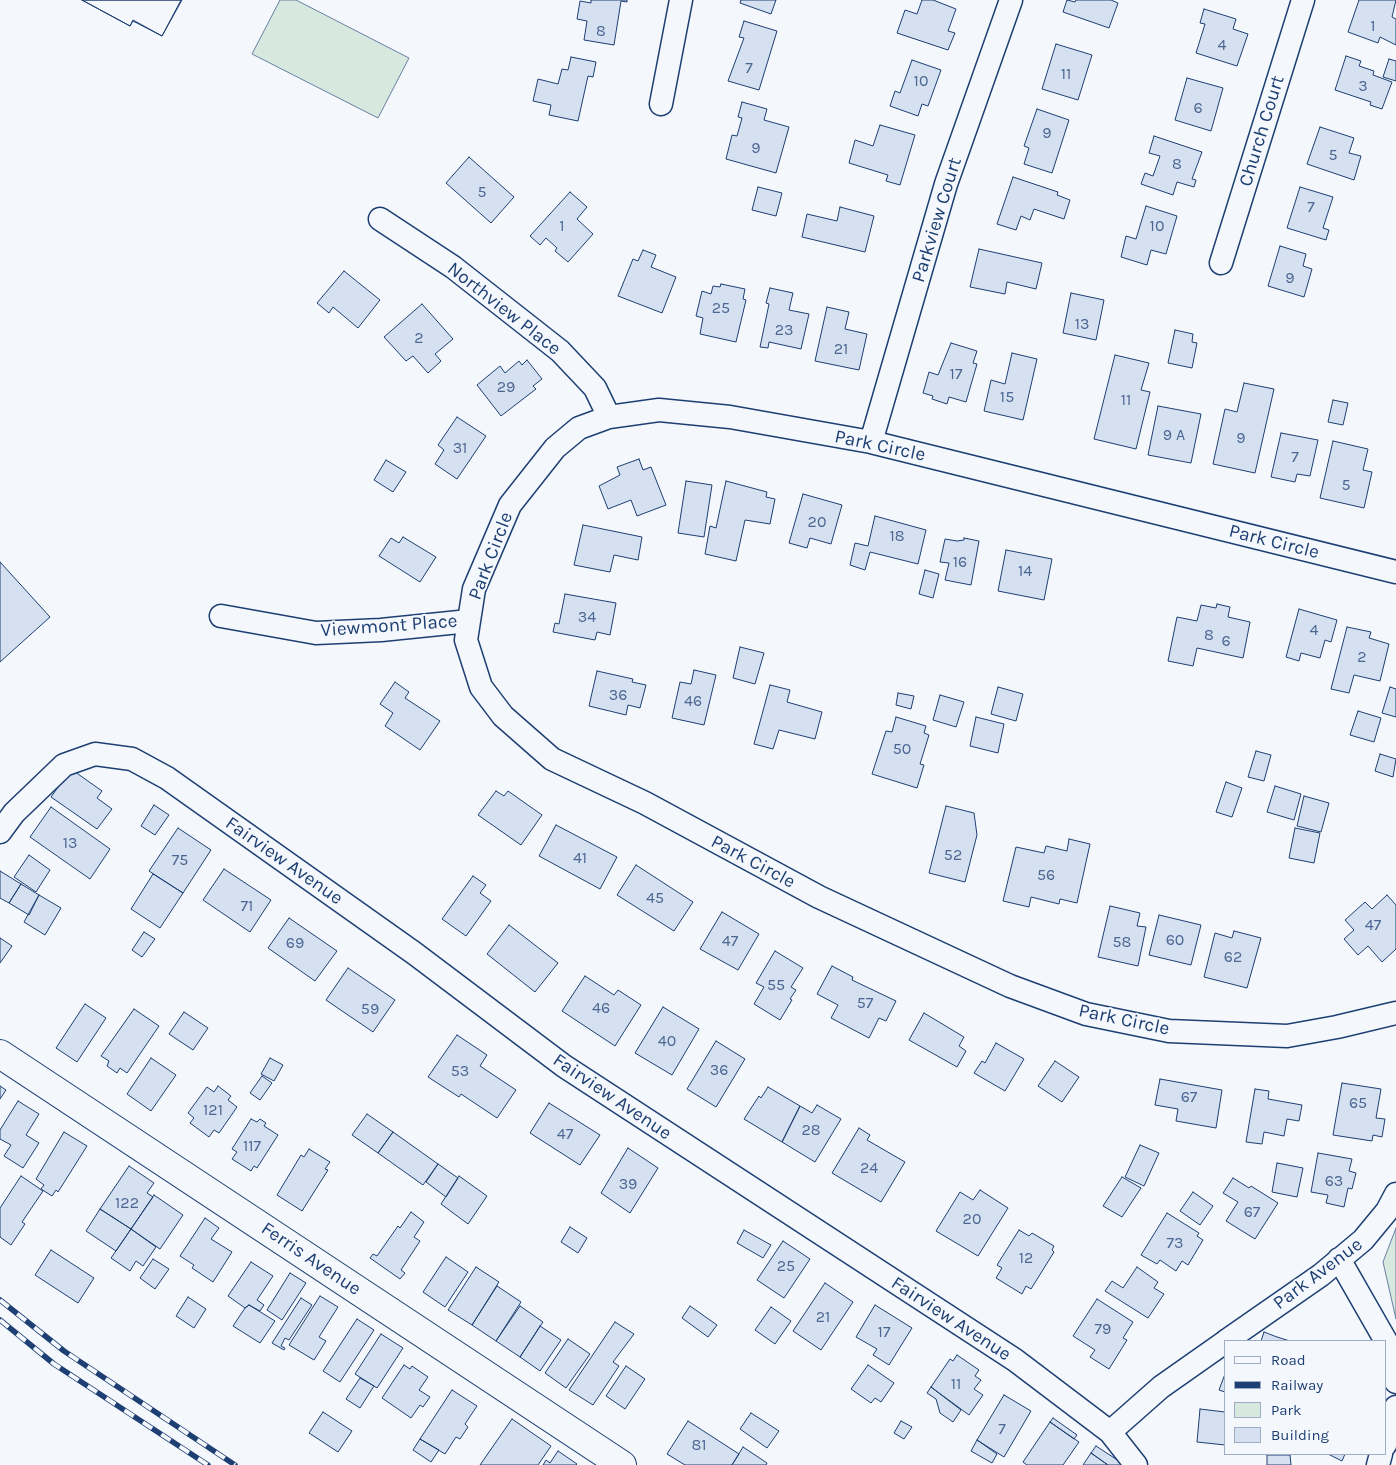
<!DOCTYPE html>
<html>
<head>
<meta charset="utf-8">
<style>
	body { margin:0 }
	#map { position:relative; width:1396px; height:1465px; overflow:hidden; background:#f4f7fb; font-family:Karla,sans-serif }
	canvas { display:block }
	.legend { position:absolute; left:1224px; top:1340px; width:162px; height:115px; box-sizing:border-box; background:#f4f7fb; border:1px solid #9eadc5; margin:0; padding:6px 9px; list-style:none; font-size:15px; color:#1d3f73 }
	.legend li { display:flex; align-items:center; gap:10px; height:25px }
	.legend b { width:25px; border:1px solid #9eadc5 }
</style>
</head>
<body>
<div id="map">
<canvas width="1396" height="1465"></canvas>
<ul class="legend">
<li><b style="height:6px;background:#f4f7fb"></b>Road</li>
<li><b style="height:6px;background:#1d3f73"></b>Railway</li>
<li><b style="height:14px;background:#d7e8df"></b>Park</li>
<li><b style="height:14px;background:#d5e0f0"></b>Building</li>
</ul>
</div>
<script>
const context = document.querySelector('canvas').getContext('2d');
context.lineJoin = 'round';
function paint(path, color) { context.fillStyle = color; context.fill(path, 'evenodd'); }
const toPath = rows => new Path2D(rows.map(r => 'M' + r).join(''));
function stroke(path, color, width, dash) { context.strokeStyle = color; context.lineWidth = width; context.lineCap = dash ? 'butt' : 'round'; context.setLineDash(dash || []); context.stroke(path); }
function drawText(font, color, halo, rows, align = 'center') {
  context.font = font + ' Karla,sans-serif'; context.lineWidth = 4; context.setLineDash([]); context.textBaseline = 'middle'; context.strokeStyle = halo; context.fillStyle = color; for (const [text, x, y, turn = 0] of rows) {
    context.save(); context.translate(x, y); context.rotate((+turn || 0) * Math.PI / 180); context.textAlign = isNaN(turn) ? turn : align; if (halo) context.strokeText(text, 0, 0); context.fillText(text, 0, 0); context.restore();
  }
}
const green = toPath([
	[280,0,296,0,409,58,378,118,252,54,280,0],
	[1396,1228,1396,1319,1383,1262,1396,1228]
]);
paint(green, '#d7e8df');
stroke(green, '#687fa3', 1);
const building = toPath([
	[82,0,181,0,162,36,133,20,130,26,82,0],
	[82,0,182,0,162,36,133,21,130,26,82,0],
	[591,0,627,0,627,2,621,1,614,45,584,40,587,21,577,19,580,1,591,3,591,0],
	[741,0,776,0,771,14,740,3,741,0],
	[922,0,933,0,956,9,948,31,955,33,948,50,897,33,905,10,917,14,922,0],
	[1067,0,1075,2,1076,0,1111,0,1118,3,1109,28,1063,12,1067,0],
	[1359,0,1396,0,1392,17,1396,19,1396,45,1380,37,1378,43,1348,32,1359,0],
	[1204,9,1236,19,1233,29,1248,34,1237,66,1196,53,1205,24,1200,23,1204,9],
	[744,21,777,31,759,90,728,81,744,38,739,37,744,21],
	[1056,44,1092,55,1078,100,1042,89,1056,44],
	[1346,56,1361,61,1359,66,1374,71,1373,75,1392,82,1382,109,1370,105,1371,102,1335,90,1346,56],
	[571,57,596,62,593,77,588,76,578,121,549,115,551,105,533,101,538,79,558,84,562,69,568,70,571,57],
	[1389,59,1396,61,1396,81,1383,77,1389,59],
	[912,60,941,70,928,106,922,104,918,116,890,106,895,91,900,93,912,60],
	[1187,78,1223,88,1211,131,1175,120,1187,78],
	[742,102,767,109,764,120,789,127,776,173,726,159,732,135,737,136,742,118,738,117,742,102],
	[1037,109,1069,120,1052,173,1024,164,1029,148,1024,146,1037,109],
	[880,125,915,135,900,185,886,181,888,175,849,163,855,140,873,146,880,125],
	[1320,127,1354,138,1349,153,1361,156,1354,180,1307,164,1320,127],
	[1154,136,1202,152,1192,179,1196,180,1194,187,1177,182,1173,195,1141,184,1145,173,1153,176,1160,156,1149,153,1154,136],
	[469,157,514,197,491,223,446,183,469,157],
	[1013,177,1058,192,1057,195,1070,200,1064,219,1034,209,1030,220,1021,216,1016,230,997,224,1013,177],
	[758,187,782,193,776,216,752,210,758,187],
	[1300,187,1333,197,1323,228,1329,230,1326,240,1287,228,1300,187],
	[570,192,587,207,577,219,593,234,568,262,555,251,557,248,546,238,540,245,530,236,570,192],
	[1146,206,1177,216,1166,254,1151,250,1147,265,1121,257,1126,236,1136,239,1146,206],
	[840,207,874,216,865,252,802,237,807,214,837,221,840,207],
	[1280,246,1306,254,1303,266,1312,269,1304,297,1268,286,1280,246],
	[979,249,1042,263,1036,289,1007,282,1005,294,970,287,979,249],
	[643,250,656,255,651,267,676,277,662,313,618,296,633,259,638,261,643,250],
	[344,271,380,300,358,328,333,307,329,313,317,303,344,271],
	[721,284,745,289,743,299,746,300,736,342,700,334,703,318,696,316,702,291,711,294,713,286,720,287,721,284],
	[770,288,793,293,789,310,809,314,801,349,769,342,768,348,760,347,769,304,766,303,770,288],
	[1071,293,1104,300,1096,340,1063,333,1071,293],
	[422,304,453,339,435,354,441,361,428,373,413,356,406,361,384,337,422,304],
	[827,307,849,312,845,329,867,334,859,370,815,361,827,307],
	[1175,330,1193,334,1192,342,1197,343,1192,368,1168,363,1175,330],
	[951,343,977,351,973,363,977,364,966,402,949,397,947,404,932,399,933,396,923,393,929,372,938,375,951,343],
	[1012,353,1037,359,1023,420,984,411,991,380,1005,384,1012,353],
	[1115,355,1149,363,1141,390,1150,392,1136,449,1094,439,1115,355],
	[527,360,542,379,533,386,536,389,501,416,477,385,500,366,505,373,519,361,522,365,527,360],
	[1244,383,1274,389,1255,473,1213,464,1225,409,1237,412,1244,383],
	[1333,400,1348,403,1343,425,1328,422,1333,400],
	[1158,406,1201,414,1191,463,1148,455,1158,406],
	[457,417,486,436,457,479,435,464,444,450,438,445,457,417],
	[1281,433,1318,440,1310,476,1297,474,1295,482,1271,477,1281,433],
	[1333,441,1368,449,1363,470,1372,472,1364,508,1320,498,1333,441],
	[639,459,643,470,651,467,666,505,637,516,631,500,608,509,599,486,620,475,617,467,639,459],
	[386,460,406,472,393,492,374,480,386,460],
	[686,481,712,485,704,537,678,533,686,481],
	[726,481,767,492,766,497,775,499,770,524,745,520,736,561,705,554,710,526,716,528,726,481],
	[803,494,842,505,831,544,810,538,807,548,789,543,803,494],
	[875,516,926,530,918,564,870,552,865,570,850,565,855,543,868,546,875,516],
	[583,525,642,537,638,560,614,555,610,572,574,565,583,525],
	[403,537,436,557,420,582,379,556,391,538,399,543,403,537],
	[964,538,979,541,971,585,945,580,949,563,940,562,945,539,957,541,964,540,964,538],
	[1006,550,1052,559,1044,600,998,591,1006,550],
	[0,562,50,617,0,662,0,562],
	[925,570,939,574,933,598,919,594,925,570],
	[565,594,616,603,610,635,597,632,595,640,553,632,555,623,559,624,565,594],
	[1217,604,1230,607,1228,617,1250,622,1243,658,1197,648,1193,666,1168,661,1177,617,1197,621,1201,605,1216,608,1217,604],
	[1299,609,1337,620,1331,642,1325,640,1320,658,1301,653,1299,661,1286,657,1299,609],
	[1347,627,1371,632,1369,638,1389,644,1380,681,1354,675,1349,693,1331,689,1347,627],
	[740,647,764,653,755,684,733,678,740,647],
	[694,670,716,675,704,725,672,718,680,682,691,684,694,670],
	[597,671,633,679,632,682,646,685,640,708,628,705,626,715,589,706,597,671],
	[395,682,409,692,405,698,440,721,420,750,385,726,393,713,380,704,395,682],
	[770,685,790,690,787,702,822,712,815,739,779,730,773,749,754,744,770,685],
	[998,687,1023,694,1016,721,991,714,998,687],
	[1390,687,1396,689,1396,717,1382,713,1390,687],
	[898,693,914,696,911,709,896,705,898,693],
	[940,695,964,702,956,727,933,720,940,695],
	[1358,711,1381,718,1374,742,1350,735,1358,711],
	[896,717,926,726,924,733,929,735,920,764,924,765,917,788,872,774,886,731,892,732,896,717],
	[976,717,1004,724,998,753,970,746,976,717],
	[1256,751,1271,755,1264,781,1248,777,1256,751],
	[1380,754,1396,759,1393,777,1375,771,1380,754],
	[71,769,102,791,97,798,112,809,97,829,51,797,71,769],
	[1226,782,1242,788,1232,817,1216,812,1226,782],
	[1275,786,1301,794,1294,820,1267,812,1275,786],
	[496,791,504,796,508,791,542,815,521,845,478,815,496,791],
	[1304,796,1329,803,1321,832,1297,826,1304,796],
	[154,805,169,815,155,835,141,826,154,805],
	[946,806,974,813,977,835,965,882,929,873,946,806],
	[51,807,110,849,90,879,30,837,51,807],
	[556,825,617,857,600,889,539,856,556,825],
	[178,828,211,850,183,893,149,871,178,828],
	[1295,828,1320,833,1314,863,1289,858,1295,828],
	[1069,839,1090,844,1077,903,1060,899,1059,904,1031,897,1029,907,1003,901,1016,847,1044,853,1046,846,1067,851,1069,839],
	[29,855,50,870,36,892,14,877,29,855],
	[636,865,693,902,674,931,617,895,636,865],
	[224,869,271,900,250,932,203,900,224,869],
	[0,871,21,884,9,903,0,898,0,871],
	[153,874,183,893,160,928,131,909,153,874],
	[473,876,486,885,480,893,491,901,466,936,442,919,473,876],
	[21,884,39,895,29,915,9,903,21,884],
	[39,895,61,908,45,935,24,922,39,895],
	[1387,895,1396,905,1396,949,1382,962,1368,946,1358,955,1344,939,1354,930,1345,920,1365,902,1372,909,1387,895],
	[1110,906,1140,913,1137,926,1146,927,1138,966,1098,957,1110,906],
	[722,912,759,934,738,970,700,949,722,912],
	[1159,915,1201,925,1191,965,1149,955,1159,915],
	[289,918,337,951,315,981,268,948,289,918],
	[509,925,558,963,535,992,487,954,509,925],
	[1234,931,1261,938,1247,988,1204,977,1215,933,1232,938,1234,931],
	[144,932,155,939,142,957,132,950,144,932],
	[0,938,12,946,0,963,0,938],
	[775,951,803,968,791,987,796,990,790,999,792,1000,780,1020,754,1004,764,987,756,983,775,951],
	[832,966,853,977,852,980,896,1001,886,1021,879,1018,869,1038,831,1018,838,1005,817,994,832,966],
	[348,968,395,1000,373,1032,326,1000,348,968],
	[585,976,614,995,618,990,641,1005,615,1046,562,1011,585,976],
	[85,1004,106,1018,77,1062,56,1048,85,1004],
	[663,1007,699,1029,672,1075,635,1053,663,1007],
	[134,1009,159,1026,127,1073,120,1068,117,1073,107,1066,109,1061,101,1056,134,1009],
	[184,1012,208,1028,193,1050,169,1034,184,1012],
	[924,1013,964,1037,959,1046,966,1051,957,1067,909,1040,924,1013],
	[457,1035,487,1055,480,1066,516,1090,497,1118,461,1094,459,1097,428,1077,457,1035],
	[716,1041,745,1059,716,1107,687,1089,716,1041],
	[996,1043,1024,1059,1005,1091,974,1073,982,1061,985,1063,996,1043],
	[151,1058,176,1075,151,1111,127,1094,151,1058],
	[270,1058,283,1065,274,1081,261,1074,270,1058],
	[1055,1061,1079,1077,1062,1102,1038,1086,1055,1061],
	[262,1076,272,1083,260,1100,250,1093,262,1076],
	[1160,1079,1222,1090,1216,1128,1176,1121,1178,1109,1155,1105,1160,1079],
	[1342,1083,1381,1089,1376,1118,1385,1119,1382,1137,1373,1135,1372,1141,1333,1135,1342,1083],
	[0,1086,6,1090,0,1099,0,1086],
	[218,1086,231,1096,228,1100,237,1107,219,1133,214,1130,209,1137,190,1123,194,1118,188,1113,207,1087,214,1092,218,1086],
	[768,1087,800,1106,782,1142,744,1119,759,1096,761,1098,768,1087],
	[1255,1089,1269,1091,1268,1099,1302,1105,1299,1121,1287,1119,1284,1136,1264,1132,1262,1144,1246,1142,1255,1089],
	[18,1101,39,1114,26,1135,39,1143,23,1168,4,1156,11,1145,0,1139,0,1130,18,1101],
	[549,1103,600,1135,580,1165,530,1133,549,1103],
	[817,1105,841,1119,815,1162,782,1142,800,1106,812,1113,817,1105],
	[367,1114,393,1132,378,1153,352,1135,367,1114],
	[251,1119,257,1122,260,1119,266,1123,264,1126,278,1135,257,1168,254,1166,251,1171,232,1159,237,1152,232,1149,251,1119],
	[859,1128,870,1135,867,1140,905,1162,881,1202,832,1173,859,1128],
	[64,1132,87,1146,58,1192,56,1190,52,1196,41,1189,44,1185,36,1179,64,1132],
	[393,1132,438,1164,423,1185,378,1153,393,1132],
	[1140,1145,1159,1153,1144,1186,1125,1177,1140,1145],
	[628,1148,658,1168,630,1213,601,1193,628,1148],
	[309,1149,330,1162,325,1169,328,1170,302,1211,277,1195,301,1155,304,1157,309,1149],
	[1318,1153,1352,1159,1349,1171,1356,1173,1352,1189,1348,1188,1344,1207,1326,1203,1328,1195,1311,1192,1318,1153],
	[1277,1163,1303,1168,1297,1197,1272,1192,1277,1163],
	[438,1164,458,1178,446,1197,426,1182,438,1164],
	[129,1166,154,1183,147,1193,153,1197,131,1229,100,1209,129,1166],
	[21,1176,43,1191,22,1222,25,1224,11,1245,0,1237,0,1208,21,1176],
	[459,1176,487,1196,468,1224,441,1204,459,1176],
	[1122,1177,1141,1188,1122,1217,1103,1206,1122,1177],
	[1233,1178,1249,1188,1251,1186,1278,1203,1255,1239,1226,1221,1238,1202,1223,1193,1233,1178],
	[980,1190,1008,1208,978,1256,936,1231,960,1192,973,1200,980,1190],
	[1193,1192,1213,1206,1200,1225,1180,1211,1193,1192],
	[154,1195,183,1215,160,1249,131,1229,154,1195],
	[100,1209,131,1229,116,1251,86,1231,100,1209],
	[411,1212,424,1222,414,1237,420,1241,401,1270,405,1273,400,1279,370,1258,373,1254,377,1256,398,1226,400,1228,411,1212],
	[1167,1213,1199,1233,1197,1236,1203,1240,1188,1265,1182,1261,1176,1271,1160,1260,1157,1264,1141,1255,1167,1213],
	[205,1218,219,1228,211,1239,232,1252,213,1282,192,1268,194,1265,180,1256,205,1218],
	[570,1227,587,1238,578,1253,561,1242,570,1227],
	[131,1229,156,1247,143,1266,136,1261,130,1271,111,1258,131,1229],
	[744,1230,771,1245,763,1258,737,1243,744,1230],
	[1019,1230,1029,1236,1032,1233,1054,1246,1052,1250,1054,1252,1031,1289,1026,1286,1022,1294,996,1278,1002,1268,997,1265,1019,1230],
	[783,1241,810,1259,784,1298,757,1280,783,1241],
	[51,1250,94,1278,78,1303,35,1275,51,1250],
	[446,1257,468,1272,445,1307,423,1292,446,1257],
	[153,1259,169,1269,155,1289,140,1278,153,1259],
	[251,1262,273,1276,257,1300,264,1305,260,1311,249,1305,245,1308,228,1296,251,1262],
	[476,1267,499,1282,472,1325,448,1310,476,1267],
	[1137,1267,1158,1282,1154,1288,1164,1294,1148,1318,1105,1291,1112,1281,1123,1288,1137,1267],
	[290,1273,306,1283,282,1320,267,1310,290,1273],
	[825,1283,853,1302,821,1350,793,1331,825,1283],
	[497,1286,521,1302,496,1341,472,1325,497,1286],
	[320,1296,338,1307,319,1337,326,1341,314,1360,289,1345,320,1296],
	[188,1297,206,1309,194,1328,176,1316,188,1297],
	[301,1298,312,1305,289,1340,285,1338,281,1346,285,1348,284,1350,272,1343,301,1298],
	[1097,1299,1133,1322,1123,1338,1127,1340,1109,1369,1090,1357,1095,1350,1073,1336,1097,1299],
	[249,1305,275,1321,260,1343,233,1326,245,1308,249,1305],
	[875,1305,912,1328,889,1365,873,1355,877,1349,856,1337,875,1305],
	[520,1306,543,1322,520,1357,496,1341,520,1306],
	[690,1306,717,1325,708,1337,682,1318,690,1306],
	[771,1307,791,1321,775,1344,755,1330,771,1307],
	[357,1319,374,1330,340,1382,323,1371,357,1319],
	[615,1322,634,1334,613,1362,619,1366,593,1405,569,1390,615,1322],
	[540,1326,561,1340,540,1371,520,1357,540,1326],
	[1264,1332,1277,1337,1290,1341,1261,1341,1264,1332],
	[381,1334,403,1348,377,1388,355,1374,381,1334],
	[568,1339,590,1354,566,1388,545,1373,568,1339],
	[957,1355,979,1370,975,1376,981,1380,974,1389,983,1395,969,1415,931,1387,950,1359,953,1361,957,1355],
	[404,1365,410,1369,412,1366,428,1377,419,1390,430,1397,423,1407,420,1405,411,1418,382,1398,404,1365],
	[868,1365,894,1383,881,1402,875,1398,871,1403,851,1389,868,1365],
	[626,1366,645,1379,625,1409,606,1396,626,1366],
	[1225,1374,1225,1392,1219,1390,1225,1374],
	[360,1378,374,1386,360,1408,346,1399,360,1378],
	[931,1387,961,1410,953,1422,940,1413,936,1399,927,1393,931,1387],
	[452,1390,477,1406,465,1424,468,1427,460,1439,456,1437,445,1454,420,1439,452,1390],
	[1004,1395,1031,1411,1004,1457,977,1440,1004,1395],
	[1200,1409,1225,1412,1225,1445,1197,1442,1200,1409],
	[323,1412,352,1431,338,1452,309,1433,323,1412],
	[751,1413,779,1431,767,1448,740,1429,751,1413],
	[1053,1418,1077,1435,1074,1439,1050,1422,1053,1418],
	[512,1419,551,1446,538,1465,480,1465,512,1419],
	[688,1421,739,1454,732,1465,685,1465,667,1454,688,1421],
	[901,1421,912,1427,904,1439,894,1433,901,1421],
	[1050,1422,1079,1442,1063,1465,1027,1465,1023,1462,1050,1422],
	[420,1439,439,1450,431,1462,413,1450,420,1439],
	[977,1440,997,1454,992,1463,971,1451,977,1440],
	[1096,1446,1125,1465,1108,1465,1091,1453,1096,1446],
	[743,1447,767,1463,766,1465,732,1465,743,1447],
	[558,1451,577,1464,576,1465,543,1465,546,1460,550,1463,558,1451],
	[1091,1453,1108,1465,1083,1465,1091,1453],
	[1328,1454,1345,1454,1342,1461,1328,1454],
	[1267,1455,1290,1455,1291,1465,1267,1465,1267,1455]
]);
paint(building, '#d5e0f0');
stroke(building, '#1d3f73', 1);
const street = toPath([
	[661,104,681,0],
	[380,219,453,267,560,351,595,388,609,417],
	[1221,263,1303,0],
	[871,442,946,184,1011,0],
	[1396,572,871,442,730,417,659,410,609,417,579,428,555,448,510,505,474,589,466,640,481,687,503,716,552,759,645,803,819,897,1010,986,1086,1014,1169,1031,1287,1036,1337,1027,1396,1013],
	[221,616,316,633,381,630,469,621],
	[0,832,14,813,64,765,95,754,132,759,167,778,414,953,564,1066,1015,1360,1110,1432,1136,1465],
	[1339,1259,1387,1343,1396,1382],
	[1226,1341,1321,1275,1363,1240,1387,1211,1396,1194],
	[1110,1432,1161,1387,1225,1342],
	[1385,1445,1392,1427,1396,1407],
	[1378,1465,1381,1454]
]);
const secondary = toPath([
	[0,1054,622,1465]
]);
stroke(street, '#1d3f73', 25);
stroke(secondary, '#1d3f73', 30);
stroke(street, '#f4f7fb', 22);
stroke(secondary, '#f4f7fb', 28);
const rail = toPath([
	[0,1300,64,1351,235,1465],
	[0,1320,54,1364,208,1465]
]);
stroke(rail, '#1d3f73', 5.5);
stroke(rail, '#f4f7fb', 4, [11]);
drawText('16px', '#4b6792', null, [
	["1",1373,26],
	["8",601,31],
	["4",1222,45],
	["7",749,68],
	["11",1066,74],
	["10",921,81],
	["3",1363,86],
	["6",1198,108],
	["9",1047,133],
	["9",756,148],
	["5",1333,155],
	["8",1177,164],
	["5",482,192],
	["7",1311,207],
	["1",562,226],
	["10",1157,226],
	["9",1290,278],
	["25",721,308],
	["13",1082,324],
	["23",784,330],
	["2",419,338],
	["21",841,349],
	["17",956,374],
	["29",506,387],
	["15",1007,397],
	["11",1126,400],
	["9 A",1174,435],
	["9",1241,438],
	["31",460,448],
	["7",1295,457],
	["5",1346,485],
	["20",817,522],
	["18",897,536],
	["16",960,562],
	["14",1025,571],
	["34",587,617],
	["4",1314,630],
	["8",1209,635],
	["6",1226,641],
	["2",1362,657],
	["36",618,695],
	["46",693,701],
	["50",902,749],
	["13",70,843],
	["52",953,855],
	["41",580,858],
	["75",180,860],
	["56",1046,875],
	["45",655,898],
	["71",247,906],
	["47",1373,925],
	["60",1175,940],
	["47",730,941],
	["58",1122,942],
	["69",295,943],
	["62",1233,957],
	["55",776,985],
	["57",865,1003],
	["46",601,1008],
	["59",370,1009],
	["40",667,1041],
	["36",719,1070],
	["53",460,1071],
	["67",1189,1097],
	["65",1358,1103],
	["121",213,1110],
	["28",811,1130],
	["47",565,1134],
	["117",252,1146],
	["24",869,1168],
	["63",1334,1181],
	["39",628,1184],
	["122",127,1203],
	["67",1252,1212],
	["20",972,1219],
	["73",1175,1243],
	["12",1026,1258],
	["25",786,1266],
	["21",823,1317],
	["79",1103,1329],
	["17",884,1332],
	["11",956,1384],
	["7",1002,1429],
	["81",699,1445]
]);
drawText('19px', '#1d3f73', '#f4f7fb', [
	["Church Court",1262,131,-73],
	["Parkview Court",937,220,-73],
	["Northview Place",504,309,38],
	["Park Circle",880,446,12],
	["Park Circle",1274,542,14],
	["Park Circle",491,556,-69],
	["Viewmont Place",389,626,-4],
	["Fairview Avenue",284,861,35],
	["Park Circle",753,862,28],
	["Park Circle",1124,1020,12],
	["Fairview Avenue",612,1097,34],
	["Ferris Avenue",311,1259,34],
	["Park Avenue",1318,1274,-37],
	["Fairview Avenue",951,1319,33]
]);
</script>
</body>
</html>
